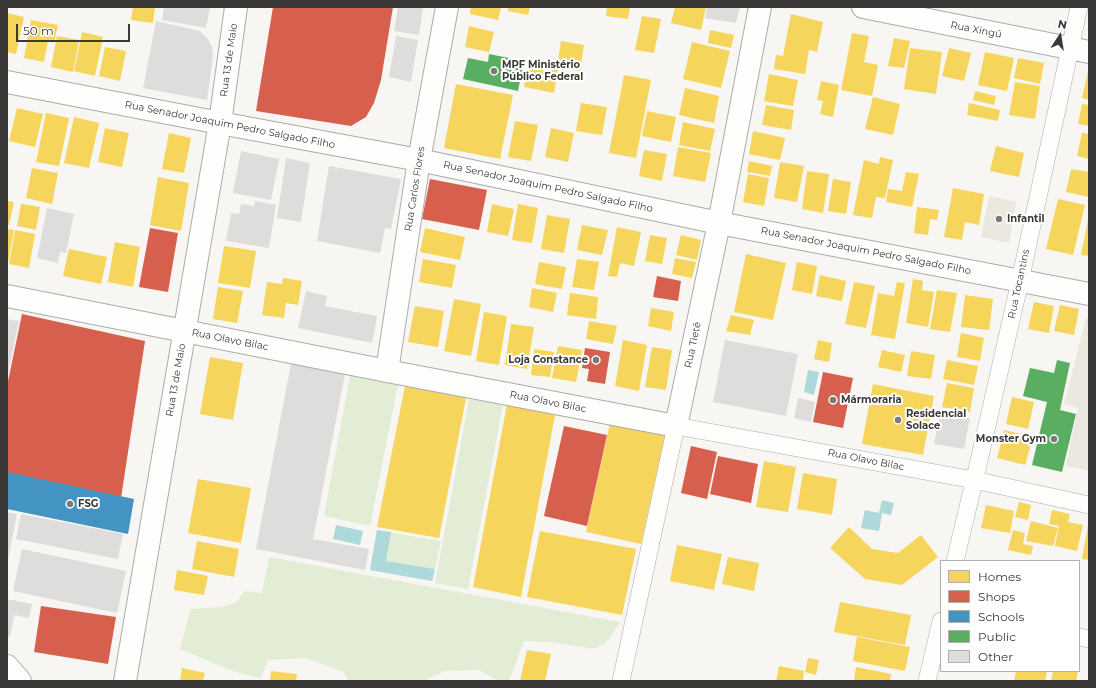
<!DOCTYPE html>
<html>
<head>
<meta charset="utf-8">
<style>
	body { margin:0 }
	#map { position:relative; width:1096px; height:688px; overflow:hidden; background:#f7f6f3; font-family:Montserrat,sans-serif }
	canvas { display:block }
	.frame { position:absolute; inset:0; border:8px solid #3a3937; pointer-events:none }
	.legend { position:absolute; left:940px; top:560px; width:140px; height:112px; box-sizing:border-box; background:#fff; border:1px solid #b0b0af; margin:0; padding:5px 7px; list-style:none; font-size:12px; color:#3a3937 }
	.legend li { display:flex; align-items:center; gap:8px; height:20px }
	.legend b { width:20px; border:1px solid #b0b0af }
	.north { position:absolute; left:1040px; top:16px; width:40px; height:40px; -webkit-text-stroke:3px #fff; paint-order:stroke; rotate:12deg; font-size:11px; font-weight:700; line-height:16px; text-align:center; color:#3a3937 }
	.north::after { content:''; display:block; margin:auto; width:14px; height:18px; background:#3a3937; clip-path:polygon(50% 0,100% 100%,50% 72%,0 100%) }
	.scale { position:absolute; left:16px; top:24px; width:114px; height:18px; box-sizing:border-box; border:2px solid #3a3937; border-top:0; padding-left:5px; font-size:12px; line-height:14px; white-space:nowrap; color:#3a3937; -webkit-text-stroke:3px #fff; paint-order:stroke }
</style>
</head>
<body>
<div id="map">
<canvas width="1096" height="688"></canvas>
<div class="frame"></div>
<ul class="legend">
<li><b style="height:11px;background:#f6d55c"></b>Homes</li>
<li><b style="height:11px;background:#d6604d"></b>Shops</li>
<li><b style="height:11px;background:#4393c3"></b>Schools</li>
<li><b style="height:11px;background:#5aae61"></b>Public</li>
<li><b style="height:11px;background:#dedddc"></b>Other</li>
</ul>
<div class="north">N</div>
<div class="scale">50 m</div>
</div>
<script>
const context = document.querySelector('canvas').getContext('2d');
context.lineJoin = 'round';
function paint(path, color) { context.fillStyle = color; context.fill(path, 'evenodd'); }
const toPath = rows => new Path2D(rows.map(r => 'M' + r).join(''));
function stroke(path, color, width, dash) { context.strokeStyle = color; context.lineWidth = width; context.lineCap = dash ? 'butt' : 'round'; context.setLineDash(dash || []); context.stroke(path); }
function drawText(font, color, halo, rows, align = 'center') {
  context.font = font + ' Montserrat,sans-serif'; context.lineWidth = 4; context.setLineDash([]); context.textBaseline = 'middle'; context.strokeStyle = halo; context.fillStyle = color; for (const [text, x, y, turn = 0] of rows) {
    context.save(); context.translate(x, y); context.rotate((+turn || 0) * Math.PI / 180); context.textAlign = isNaN(turn) ? turn : align; if (halo) context.strokeText(text, 0, 0); context.fillText(text, 0, 0); context.restore();
  }
}
paint(toPath([
	[989,196,1016,202,1009,243,981,237],
	[1086,318,1089,318,1089,471,1066,466,1078,408,1064,404]
]), '#ebe8e0');
paint(toPath([
	[350,376,398,385,370,526,324,516],
	[469,399,503,405,468,589,435,583],
	[377,530,441,541,432,581,370,570],
	[269,557,620,622,606,643,594,649,551,642,524,641,509,681,499,681,478,670,444,671,424,681,348,681,344,672,306,658,268,660,261,678,238,673,180,649,187,622,191,609,223,607,237,602,244,591,262,593]
]), '#e3edd5');
paint(toPath([
	[808,370,819,372,814,395,804,392],
	[882,500,894,503,891,515,882,513,879,531,861,528,865,510,879,513],
	[336,525,363,531,360,545,333,539],
	[377,530,391,532,386,561,435,569,432,581,370,570]
]), '#aed9da');
paint(toPath([
	[133,7,155,7,153,23,131,20],
	[471,7,501,7,498,20,470,14],
	[508,7,530,7,528,15,508,11],
	[607,7,630,7,628,19,606,16],
	[675,7,706,7,701,30,671,23],
	[7,13,24,17,16,54,7,52],
	[791,14,823,22,817,52,809,50,805,74,774,69,776,55,783,56],
	[642,16,661,19,654,53,635,50],
	[31,20,58,25,54,43,48,41,44,62,24,58],
	[469,26,494,32,489,52,465,47],
	[710,30,734,35,731,48,708,43],
	[82,32,103,37,95,76,74,71],
	[852,33,869,36,864,62,878,65,872,96,841,90],
	[57,36,79,40,73,72,51,67],
	[894,38,910,41,904,68,888,66],
	[561,41,584,45,580,71,557,67],
	[692,42,730,51,721,88,683,79],
	[105,47,126,51,120,81,99,76],
	[910,48,942,52,936,94,904,89],
	[949,48,971,53,964,81,942,76],
	[985,52,1014,58,1007,91,978,85],
	[1018,58,1044,63,1040,84,1014,78],
	[529,63,558,69,554,93,524,87],
	[1088,71,1089,71,1089,100,1082,98],
	[769,74,798,80,793,106,764,101],
	[624,75,651,80,636,158,609,153],
	[821,81,839,85,833,117,820,114,823,101,817,100],
	[1015,82,1040,86,1035,119,1009,115],
	[456,84,513,95,500,159,444,148],
	[685,88,719,96,714,123,679,115],
	[975,91,996,96,994,105,973,100],
	[873,97,900,104,893,135,865,129],
	[581,103,607,107,602,135,576,131],
	[969,103,1000,110,998,121,967,115],
	[1082,104,1089,105,1089,126,1078,124],
	[766,105,794,110,791,130,762,125],
	[17,108,43,114,35,147,9,141],
	[647,111,676,117,671,142,642,136],
	[46,113,69,118,59,166,36,162],
	[74,117,99,123,89,168,64,163],
	[515,121,538,125,531,161,508,157],
	[683,122,715,129,710,151,679,145],
	[105,128,129,133,122,167,98,162],
	[551,128,574,133,568,162,545,157],
	[753,131,785,138,780,160,749,154],
	[169,133,191,138,184,173,162,169],
	[1082,133,1089,134,1089,159,1077,156],
	[996,146,1024,153,1019,177,990,171],
	[678,147,711,153,705,182,673,176],
	[644,150,667,154,662,181,639,176],
	[880,157,893,160,885,198,876,197,872,218,853,215,864,160,879,164],
	[749,161,772,166,770,176,747,172],
	[780,162,804,166,797,202,774,198],
	[32,168,58,173,52,204,26,198],
	[1071,169,1089,172,1089,197,1066,192],
	[807,171,829,174,823,213,802,209],
	[906,172,919,174,912,207,886,202,888,189,902,191],
	[748,174,769,178,764,206,743,202],
	[158,177,189,183,181,231,150,225],
	[833,179,851,182,846,214,828,211],
	[953,188,984,194,979,225,965,222,962,240,944,237],
	[1058,199,1085,205,1073,255,1046,249],
	[7,201,14,202,9,225,7,225],
	[21,204,40,207,36,230,17,226],
	[492,204,514,209,508,236,487,232],
	[518,204,538,208,532,243,512,240],
	[917,207,939,210,937,220,930,219,928,235,914,233],
	[547,215,570,219,564,253,541,249],
	[1088,220,1089,220,1089,256,1081,255],
	[582,225,608,230,602,255,577,250],
	[617,227,641,232,634,266,620,263,617,277,608,276],
	[425,228,465,237,460,260,420,252],
	[7,229,14,230,8,263,7,263],
	[15,230,35,234,29,268,9,264],
	[650,235,667,238,662,264,645,261],
	[681,235,701,240,697,260,676,255],
	[115,242,140,247,133,287,108,282],
	[224,246,256,251,250,288,218,283],
	[69,249,107,257,101,284,63,276],
	[746,254,786,263,773,320,734,312],
	[675,258,696,262,692,278,672,274],
	[423,259,456,265,452,288,419,282],
	[577,259,599,262,594,290,572,287],
	[539,262,566,267,562,289,535,284],
	[797,262,817,266,812,294,792,290],
	[820,275,846,281,842,301,816,296],
	[283,278,302,281,298,305,286,303,284,318,262,315,267,282,282,284],
	[913,279,923,281,922,290,934,292,928,327,906,323],
	[854,282,875,286,866,328,845,324],
	[897,282,905,283,895,339,871,335,878,293,894,296],
	[218,287,243,291,237,323,213,319],
	[532,288,557,293,553,312,529,307],
	[937,290,957,293,950,332,930,329],
	[570,293,598,297,596,319,567,315],
	[965,295,993,299,989,330,961,327],
	[454,299,481,304,471,356,444,351],
	[1034,302,1054,306,1049,333,1028,329],
	[1060,305,1079,309,1074,335,1054,331],
	[415,306,444,311,438,347,408,342],
	[651,308,674,312,671,331,648,326],
	[484,312,507,316,499,365,476,361],
	[731,315,754,320,750,335,726,331],
	[589,321,617,326,613,344,586,339],
	[511,324,534,327,527,369,505,365],
	[961,333,984,338,980,361,957,357],
	[623,340,647,345,639,391,615,386],
	[818,340,832,343,829,362,814,359],
	[558,346,582,350,576,382,552,378],
	[652,347,672,350,666,390,645,387],
	[534,349,554,352,550,377,531,375],
	[882,350,905,355,901,372,878,367],
	[911,351,935,355,931,379,907,376],
	[210,357,243,363,233,420,200,414],
	[947,360,978,366,974,385,943,379],
	[947,383,974,388,970,412,942,407],
	[873,384,934,396,923,455,862,444],
	[405,386,466,398,439,538,377,527],
	[1012,397,1034,402,1028,429,1006,424],
	[507,404,555,415,521,597,473,587],
	[610,423,665,435,641,544,586,532],
	[1004,430,1033,437,1025,465,997,458],
	[764,461,796,467,788,512,756,507],
	[803,473,837,479,832,515,797,509],
	[198,479,251,488,241,543,188,533],
	[1019,502,1031,505,1028,520,1015,517],
	[986,505,1014,511,1010,533,981,528],
	[1052,510,1070,514,1068,522,1083,525,1077,551,1055,546,1059,526,1049,524],
	[1031,521,1058,528,1053,546,1026,541],
	[1088,525,1089,525,1089,560,1082,559],
	[849,527,872,549,898,553,921,535,938,557,902,585,865,579,830,548],
	[1013,530,1025,533,1023,544,1033,546,1031,555,1008,550],
	[540,531,636,549,622,615,527,597],
	[197,541,239,549,234,577,192,569],
	[677,545,722,554,714,590,670,581],
	[728,557,759,563,754,591,722,584],
	[177,570,208,576,204,595,174,590],
	[840,602,911,615,905,645,834,632],
	[857,637,910,647,905,671,853,661],
	[527,650,551,654,545,681,520,681],
	[808,658,819,660,816,675,805,672],
	[779,666,804,671,803,681,776,681],
	[856,667,891,674,890,681,854,681],
	[182,668,205,673,203,681,180,681],
	[271,671,297,674,296,681,270,681],
	[1016,671,1047,671,1045,681,1014,681],
	[1053,671,1078,671,1076,681,1051,681]
]), '#f6d55c');
paint(toPath([
	[273,7,393,7,381,80,374,103,366,117,351,126,256,111],
	[430,179,487,190,479,230,422,219],
	[150,228,178,233,168,292,139,287],
	[657,276,681,281,678,301,653,297],
	[22,314,145,341,121,498,7,477,7,386],
	[585,348,610,352,605,384,587,381,589,369,582,368],
	[823,372,853,378,843,428,813,422],
	[564,426,607,435,587,526,544,516],
	[691,446,717,452,707,499,681,493],
	[718,456,758,464,751,503,710,494],
	[41,606,116,617,108,664,34,652]
]), '#d6604d');
paint(toPath([
	[7,472,134,499,128,534,7,509]
]), '#4393c3');
paint(toPath([
	[489,54,524,61,518,91,463,79,468,58,488,62],
	[1057,360,1070,363,1060,410,1076,414,1062,472,1032,465,1047,402,1023,396,1030,368,1054,373]
]), '#5aae61');
paint(toPath([
	[164,7,210,7,206,28,162,20],
	[398,7,423,7,419,35,394,31],
	[707,7,740,7,736,23,705,18],
	[156,21,200,31,208,39,212,47,213,55,212,65,207,100,143,88],
	[396,36,418,40,411,82,389,77],
	[241,151,279,159,271,200,233,193],
	[286,158,310,163,301,222,277,218],
	[329,166,401,179,391,229,385,228,380,253,317,241],
	[255,201,276,205,269,248,226,241,231,213,239,214,241,204,254,206],
	[47,208,74,214,66,253,60,252,58,263,37,258],
	[306,291,327,296,325,306,377,316,372,343,298,328],
	[7,319,19,321,8,374,7,374],
	[725,340,798,354,786,416,713,402],
	[291,363,345,374,313,539,369,549,365,570,256,549],
	[798,398,815,402,811,422,794,418],
	[940,413,970,418,964,449,934,444],
	[7,512,17,514,8,560,7,560],
	[21,514,123,534,118,559,16,539],
	[22,549,126,571,117,613,13,591],
	[7,599,32,604,29,618,14,615,10,637,7,636]
]), '#dedddc');
const street = toPath([
	[955,561,978,465,1020,281,1079,7],
	[1079,637,1089,639],
	[621,681,676,426,974,480,1089,505],
	[927,681,941,621]
]);
const secondary = toPath([
	[863,7,1089,52],
	[7,82,220,123,419,160,719,223,1089,294],
	[7,296,387,371,676,426,719,223,760,7],
	[387,371,419,160,447,7],
	[7,666,20,681],
	[125,681,220,123,236,7]
]);
stroke(street, '#ababa9', 18);
stroke(secondary, '#ababa9', 24);
stroke(street, '#fefefd', 17);
stroke(secondary, '#fefefd', 22);
for (const [x, y, r, color] of [
	[494,71,4,"#7c7b79"],
	[999,219,4,"#7c7b79"],
	[596,360,4,"#7c7b79"],
	[833,400,4,"#7c7b79"],
	[898,420,4,"#7c7b79"],
	[1054,439,4,"#7c7b79"],
	[70,504,4,"#7c7b79"]
]) { const dot = new Path2D(); dot.arc(x, y, r, 0, 2 * Math.PI); context.fillStyle = color; context.fill(dot); stroke(dot, '#fff', 1.5); }
drawText('10px', '#3a3937', '#fff', [
	["Rua Xingú",976,30,11],
	["Rua 13 de Maio",229,60,-82],
	["Rua Senador Joaquim Pedro Salgado Filho",230,125,11],
	["Rua Senador Joaquim Pedro Salgado Filho",548,187,12],
	["Rua Carlos Flores",415,189,-81],
	["Rua Senador Joaquim Pedro Salgado Filho",866,251,11],
	["Rua Tocantins",1019,284,-78],
	["Rua Olavo Bilac",230,340,11],
	["Rua Tietê",693,345,-78],
	["Rua 13 de Maio",176,380,-80],
	["Rua Olavo Bilac",548,402,11],
	["Rua Olavo Bilac",866,460,11]
]);
drawText('bold 10px', '#3a3937', '#fff', [
	["MPF Ministério",502,65],
	["Público Federal",502,77],
	["Infantil",1007,219],
	["Loja Constance",588,360,"right"],
	["Mármoraria",841,400],
	["Residencial",906,414],
	["Solace",906,426],
	["Monster Gym",1046,439,"right"],
	["FSG",78,504]
], 'left');
</script>
</body>
</html>
